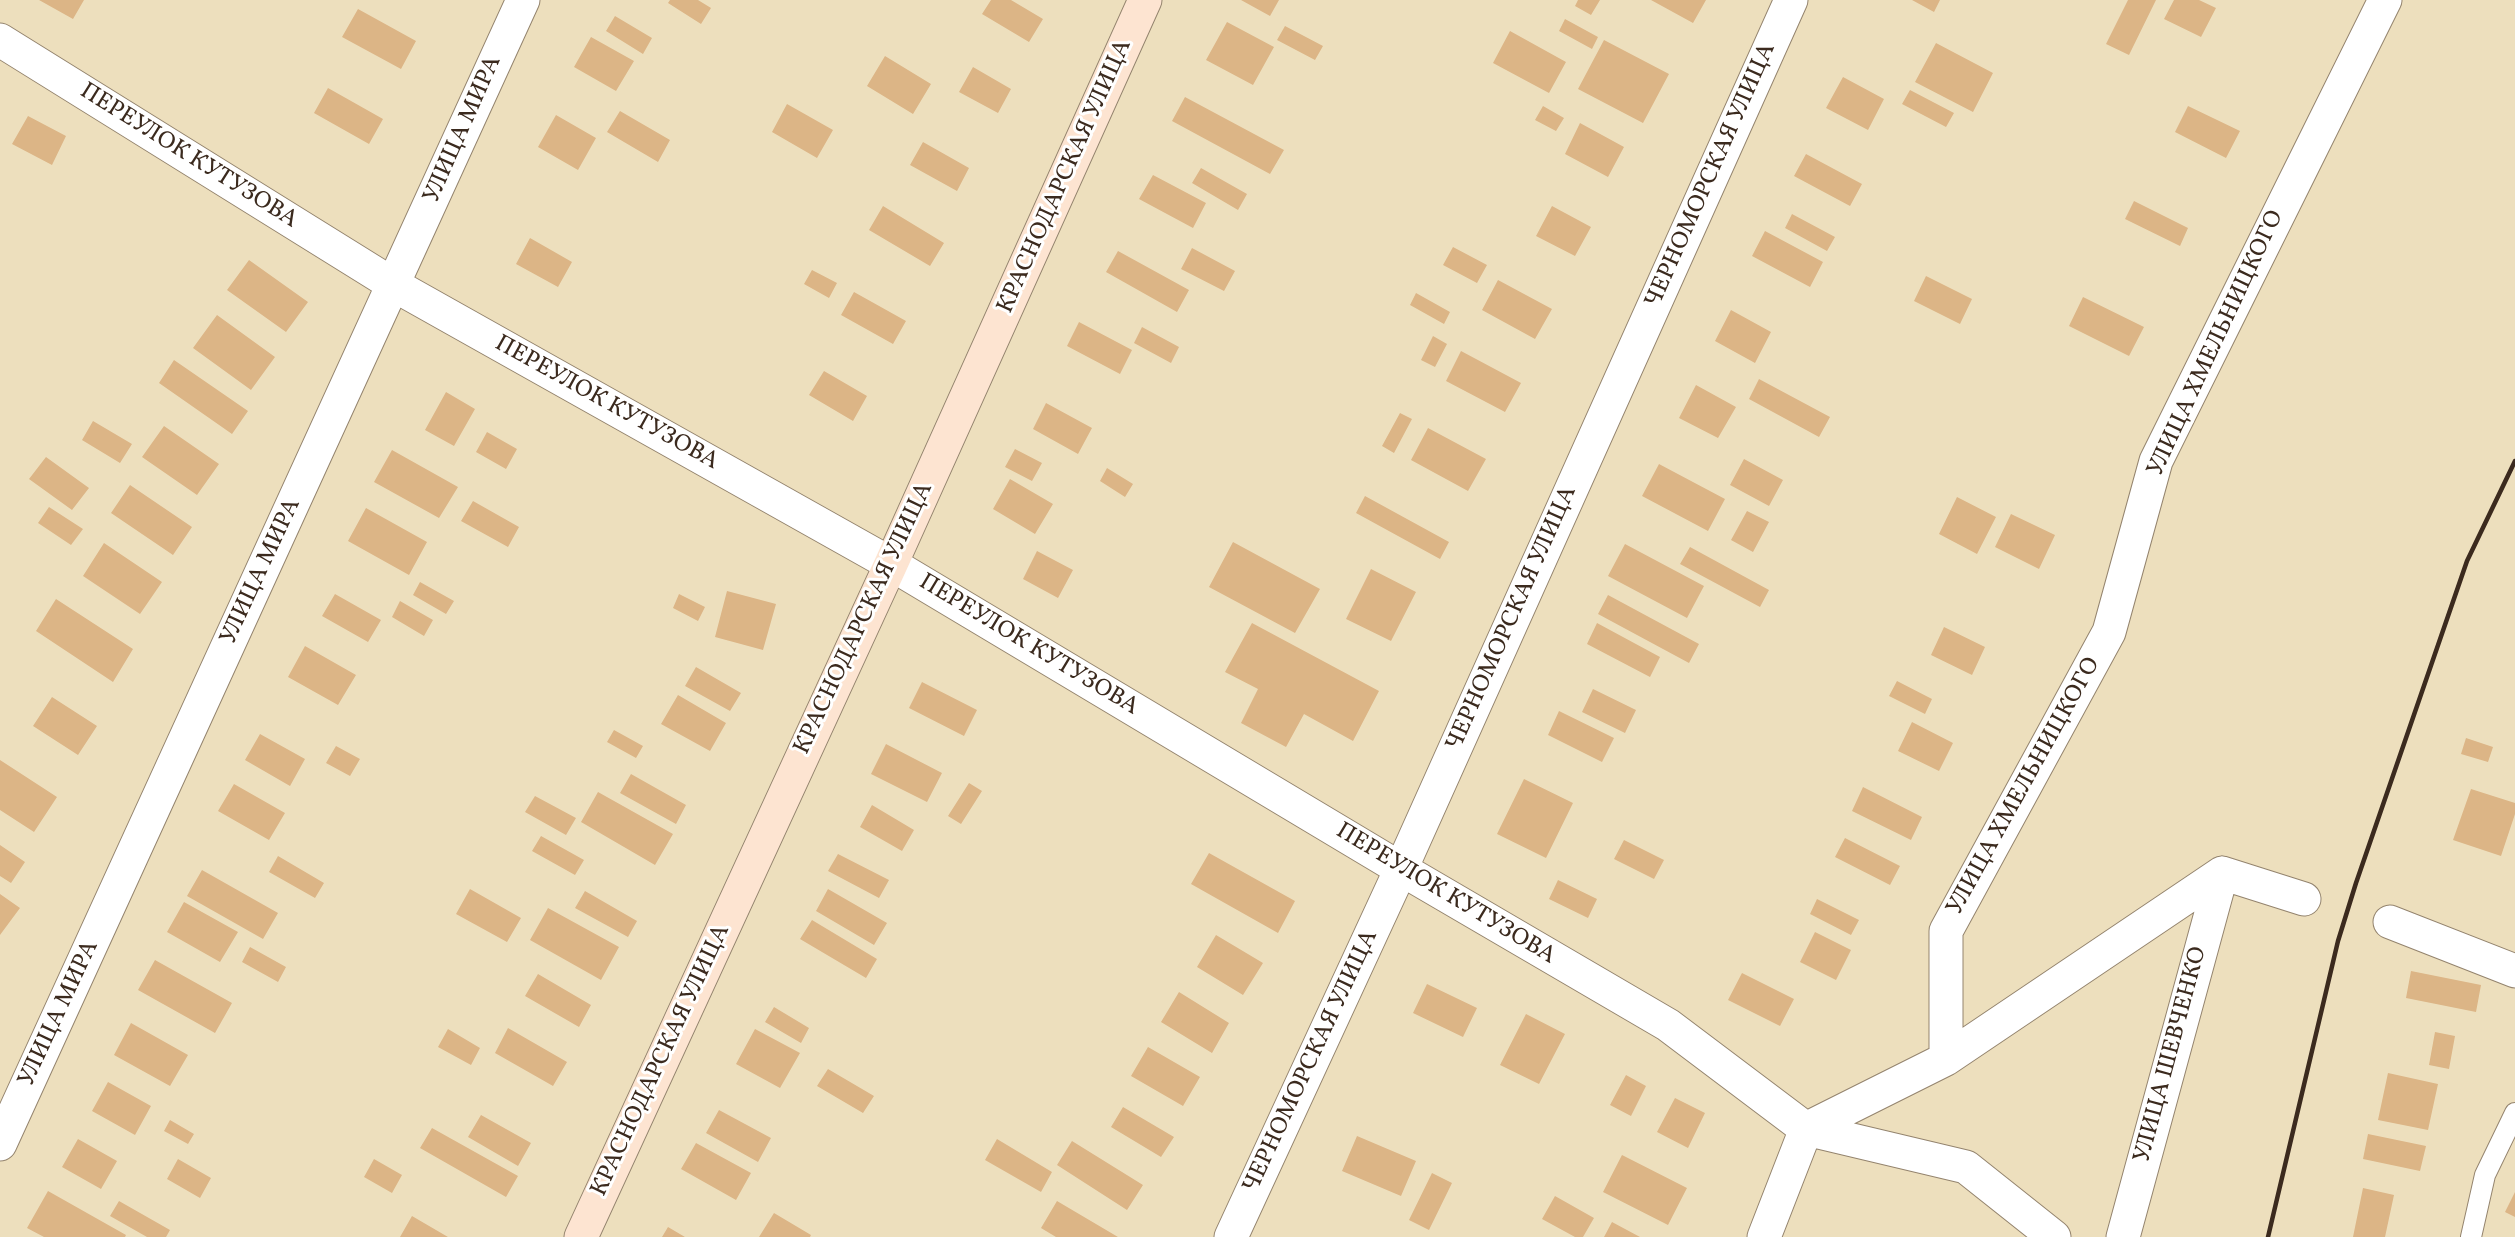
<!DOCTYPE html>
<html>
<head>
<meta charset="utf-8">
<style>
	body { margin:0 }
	canvas { display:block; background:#eddfbd }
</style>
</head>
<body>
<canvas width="2515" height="1237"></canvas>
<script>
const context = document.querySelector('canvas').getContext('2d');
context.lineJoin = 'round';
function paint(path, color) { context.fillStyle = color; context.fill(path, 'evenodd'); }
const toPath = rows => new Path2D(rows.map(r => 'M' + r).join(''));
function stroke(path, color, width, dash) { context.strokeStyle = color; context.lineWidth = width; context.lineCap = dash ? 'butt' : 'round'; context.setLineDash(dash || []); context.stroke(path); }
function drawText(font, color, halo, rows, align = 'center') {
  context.font = font + ' Vollkorn,serif'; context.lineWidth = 6; context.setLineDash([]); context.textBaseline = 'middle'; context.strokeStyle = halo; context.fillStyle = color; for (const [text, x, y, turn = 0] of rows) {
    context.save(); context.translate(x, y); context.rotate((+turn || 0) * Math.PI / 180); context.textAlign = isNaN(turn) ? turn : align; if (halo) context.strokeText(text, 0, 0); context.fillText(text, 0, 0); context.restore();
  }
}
paint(toPath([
	[39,0,84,0,73,19],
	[670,0,698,0,711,8,701,24,668,3],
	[991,0,1011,0,1043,19,1029,42,982,14],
	[1241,0,1279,0,1270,16],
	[1578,0,1600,0,1591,15,1575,6],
	[1651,0,1706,0,1693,23],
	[1912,0,1940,0,1934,12],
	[2128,0,2156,0,2129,55,2106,44],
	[2174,0,2199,0,2216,8,2201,37,2164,19],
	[358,9,416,41,401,69,342,37],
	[615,16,652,38,643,54,606,31],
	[1565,19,1598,37,1592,49,1559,31],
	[1227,22,1274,47,1253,85,1206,60],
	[1285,26,1323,46,1315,60,1277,40],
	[1510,31,1566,62,1549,93,1493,63],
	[591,37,634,61,616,91,574,67],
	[1604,40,1669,74,1643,123,1578,89],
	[1936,43,1993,73,1973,112,1915,82],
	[885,56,931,84,913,114,867,86],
	[973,67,1011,89,998,113,959,92],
	[1843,77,1884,99,1868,130,1826,108],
	[328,88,383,119,369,144,314,113],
	[1910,90,1954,113,1946,127,1902,104],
	[1185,97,1284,150,1270,174,1172,121],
	[787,104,833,130,817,158,772,132],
	[1543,106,1564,118,1556,131,1535,120],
	[2188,106,2240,131,2226,158,2175,132],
	[620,111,670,140,658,162,607,132],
	[556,115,596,138,578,170,538,147],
	[28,116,66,136,52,165,12,144],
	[1580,123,1624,147,1608,177,1565,154],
	[923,142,969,168,957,191,910,165],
	[1806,154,1862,184,1850,206,1794,176],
	[1201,168,1247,194,1238,210,1192,183],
	[1153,175,1206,203,1193,228,1139,199],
	[2134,201,2188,228,2180,246,2125,219],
	[883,206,944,243,930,266,869,230],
	[1552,206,1591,227,1575,256,1536,236],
	[1792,214,1835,237,1827,251,1785,228],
	[1765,231,1823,262,1810,287,1752,256],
	[530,238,572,262,558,287,516,264],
	[1453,247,1487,265,1477,283,1443,265],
	[1192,248,1235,271,1224,291,1181,269],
	[1118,251,1189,290,1177,312,1106,272],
	[249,260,308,302,286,332,227,290],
	[812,270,837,283,829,298,804,284],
	[1926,276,1972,299,1960,324,1914,301],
	[1498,280,1552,309,1535,339,1482,310],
	[854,292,906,321,893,344,841,315],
	[1416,293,1450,312,1444,324,1410,305],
	[2083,297,2144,327,2129,356,2069,326],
	[1731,310,1771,332,1755,363,1715,341],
	[217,315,275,357,251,390,193,348],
	[1079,322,1132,350,1120,374,1067,346],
	[1142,327,1179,347,1171,363,1134,343],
	[1433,336,1447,344,1435,367,1421,360],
	[1461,351,1521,383,1505,412,1446,381],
	[174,360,248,411,232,434,159,383],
	[824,371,867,396,853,421,809,395],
	[1759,379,1830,417,1819,437,1749,399],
	[1696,385,1736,407,1718,438,1679,418],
	[446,392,475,409,454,446,425,430],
	[1046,403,1092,428,1078,454,1033,429],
	[1400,413,1412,419,1394,453,1382,446],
	[93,421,132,444,120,463,82,440],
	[164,426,219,464,197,495,142,457],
	[1428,428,1486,459,1468,491,1411,460],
	[487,432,517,449,506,469,476,452],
	[1015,449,1042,463,1032,481,1005,467],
	[392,450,458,487,439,518,374,482],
	[46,457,89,488,72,510,29,479],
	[1744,459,1783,480,1769,506,1730,485],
	[1659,464,1725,499,1708,531,1642,496],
	[1107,468,1133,484,1125,497,1100,481],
	[1010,479,1053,504,1035,534,993,509],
	[130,485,192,527,173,555,111,513],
	[1365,496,1449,542,1440,559,1356,513],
	[1957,497,1996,517,1977,554,1939,534],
	[473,501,519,527,508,547,461,521],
	[49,507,83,529,71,545,38,523],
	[366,508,427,542,409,575,348,541],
	[1747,511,1769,522,1753,552,1731,540],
	[2011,514,2055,535,2039,569,1995,547],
	[1233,542,1320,589,1295,633,1209,587],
	[104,543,162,582,140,614,83,576],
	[1625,544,1704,586,1687,618,1608,576],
	[1690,547,1769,590,1760,607,1680,564],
	[1037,551,1073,570,1058,598,1023,579],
	[1371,569,1416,592,1391,641,1346,619],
	[420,582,454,601,446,614,413,595],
	[727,591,776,604,763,650,715,637],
	[335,594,381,620,368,642,322,616],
	[679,594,705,607,698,621,673,608],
	[1608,595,1699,644,1689,663,1598,614],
	[56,599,133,649,113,682,36,631],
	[400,601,433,620,424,636,392,617],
	[1252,623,1379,691,1353,741,1304,714,1286,747,1241,723,1258,689,1225,672],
	[1597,623,1660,657,1650,677,1587,644],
	[1944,627,1985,647,1972,675,1931,655],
	[305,646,356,675,338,705,288,677],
	[696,667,741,693,730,711,685,686],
	[1897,681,1932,699,1925,714,1889,696],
	[922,682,977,710,964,736,909,708],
	[1593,689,1636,710,1625,733,1582,712],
	[678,695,726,723,710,751,661,724],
	[52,697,97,726,78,755,33,726],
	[1559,711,1614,738,1602,762,1548,735],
	[1912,722,1953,743,1939,771,1898,751],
	[614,730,643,746,636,758,607,742],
	[260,734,305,759,290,786,245,760],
	[2466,738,2493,747,2488,762,2461,754],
	[886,744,942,773,927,802,871,774],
	[336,746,360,759,350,776,326,763],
	[0,760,57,797,34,832,0,810],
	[631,774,686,805,676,824,620,793],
	[1524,779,1573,803,1546,858,1497,834],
	[969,783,982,791,961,824,948,816],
	[234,784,285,813,269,840,218,811],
	[1863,787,1922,817,1911,840,1852,811],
	[2471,789,2515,803,2515,814,2501,856,2453,840],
	[598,792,673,834,655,865,581,822],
	[535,796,576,818,566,835,525,812],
	[872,805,914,830,902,851,860,827],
	[541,836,584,860,575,875,532,851],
	[1845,838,1900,866,1890,885,1835,857],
	[1624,840,1664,860,1654,879,1614,859],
	[0,845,25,862,11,883,0,876],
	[1209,853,1295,901,1278,933,1191,884],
	[838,854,889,880,879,898,828,871],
	[278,856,324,883,315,898,269,872],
	[202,870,278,913,263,939,187,896],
	[1558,880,1597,899,1588,918,1549,899],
	[470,889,521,918,507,942,456,914],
	[828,889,887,923,874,945,816,911],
	[585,891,637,921,628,937,575,908],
	[0,894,20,908,0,935],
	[1817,899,1859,920,1851,935,1810,914],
	[184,902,238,932,220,962,167,932],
	[548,908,619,947,601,980,530,940],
	[812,920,877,959,866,978,800,939],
	[1815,932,1851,950,1836,980,1800,962],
	[1216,935,1263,963,1243,995,1197,967],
	[250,947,286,967,278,982,242,962],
	[155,960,232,1003,215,1033,138,990],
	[2411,971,2481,985,2476,1012,2406,998],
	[1742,973,1794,999,1780,1026,1728,1000],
	[538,974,591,1005,579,1027,525,996],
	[1427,984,1477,1008,1463,1037,1413,1013],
	[1179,992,1229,1023,1212,1053,1161,1022],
	[774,1007,809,1028,801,1043,765,1022],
	[1526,1014,1565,1034,1539,1084,1500,1065],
	[131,1023,188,1055,170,1086,114,1055],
	[508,1028,567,1062,553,1086,495,1053],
	[448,1029,480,1048,471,1065,438,1047],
	[755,1029,800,1053,780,1088,736,1064],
	[2435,1032,2455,1036,2449,1069,2429,1065],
	[1148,1047,1200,1077,1183,1106,1131,1076],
	[828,1069,874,1096,863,1113,817,1086],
	[2388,1073,2438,1084,2428,1130,2378,1120],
	[1626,1075,1646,1086,1631,1116,1610,1105],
	[108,1082,151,1106,135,1135,92,1111],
	[1675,1098,1705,1113,1688,1148,1657,1132],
	[1123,1107,1174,1137,1161,1157,1111,1127],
	[719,1110,771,1138,758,1162,706,1133],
	[481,1115,531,1143,518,1166,468,1137],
	[170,1120,194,1134,188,1144,164,1131],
	[432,1128,518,1176,506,1197,420,1148],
	[2368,1134,2426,1146,2420,1171,2363,1159],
	[1357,1136,1416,1161,1401,1196,1342,1171],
	[78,1139,117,1161,101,1189,62,1167],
	[997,1139,1052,1172,1041,1192,985,1160],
	[1072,1141,1143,1185,1127,1210,1057,1165],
	[696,1143,751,1173,736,1200,681,1169],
	[1622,1155,1687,1188,1668,1225,1603,1192],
	[178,1159,211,1178,200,1198,167,1179],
	[374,1159,402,1175,392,1193,364,1177],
	[1432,1173,1452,1183,1429,1230,1409,1220],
	[2363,1188,2394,1195,2385,1237,2353,1237],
	[48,1191,126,1235,125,1237,44,1237,27,1228],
	[2515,1192,2515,1217,2505,1212],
	[1555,1196,1594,1218,1583,1237,1575,1237,1542,1219],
	[119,1201,170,1230,166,1237,147,1237,110,1216],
	[1057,1201,1118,1237,1056,1237,1041,1228],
	[774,1213,811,1235,810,1237,759,1237],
	[412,1216,448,1237,400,1237],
	[1612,1222,1640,1237,1604,1237],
	[668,1227,685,1237,662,1237]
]), '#dcb586');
const lane = toPath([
	[2471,1237,2485,1175,2515,1113]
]);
const street = toPath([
	[0,40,394,285,891,564,1401,869,1668,1025,1806,1129,1966,1167,2054,1237],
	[2390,922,2515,971],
	[1946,1059,1946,931,2109,632,2156,461,2385,0],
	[0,1144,523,0],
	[1231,1237,1401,869,1791,0],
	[1764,1237,1806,1129,1946,1059,2222,873,2304,899],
	[2123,1237,2222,873]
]);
const secondary = toPath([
	[581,1237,891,564,1145,0]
]);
stroke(lane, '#94846e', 22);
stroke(street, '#94846e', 35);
stroke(secondary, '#94846e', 35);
stroke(lane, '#fff', 20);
stroke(street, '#fff', 33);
stroke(secondary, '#fde4d1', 33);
stroke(toPath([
	[2268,1237,2338,941,2356,883,2467,561,2515,461]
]), '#3b2a1e', 4.5);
drawText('24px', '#3b2a1e', '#fff', [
	["УЛИЦА МИРА",464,130,-66],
	["ПЕРЕУЛОК КУТУЗОВА",188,157,32],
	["ЧЕРНОМОРСКАЯ УЛИЦА",1712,176,-66],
	["КРАСНОДАРСКАЯ УЛИЦА",1066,177,-66],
	["УЛИЦА ХМЕЛЬНИЦКОГО",2217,344,-65],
	["ПЕРЕУЛОК КУТУЗОВА",606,404,29],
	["УЛИЦА МИРА",262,572,-65],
	["КРАСНОДАРСКАЯ УЛИЦА",865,619,-65],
	["ЧЕРНОМОРСКАЯ УЛИЦА",1513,619,-66],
	["ПЕРЕУЛОК КУТУЗОВА",1028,646,31],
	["УЛИЦА ХМЕЛЬНИЦКОГО",2025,787,-61],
	["ПЕРЕУЛОК КУТУЗОВА",1445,895,31],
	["УЛИЦА МИРА",60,1014,-65],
	["УЛИЦА ШЕВЧЕНКО",2172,1055,-75],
	["КРАСНОДАРСКАЯ УЛИЦА",662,1061,-65],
	["ЧЕРНОМОРСКАЯ УЛИЦА",1312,1062,-65]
]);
</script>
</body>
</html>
